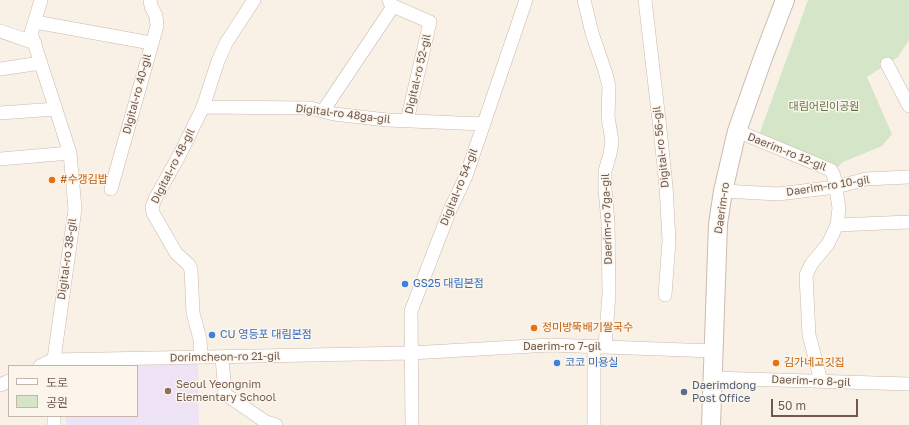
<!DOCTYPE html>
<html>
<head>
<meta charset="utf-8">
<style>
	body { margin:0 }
	#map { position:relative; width:909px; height:425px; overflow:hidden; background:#f9f1e6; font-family:"Golos Text","Noto Sans KR",sans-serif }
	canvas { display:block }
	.legend { position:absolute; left:8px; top:365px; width:130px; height:52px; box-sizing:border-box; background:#fcf5ec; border:1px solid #c4b6ad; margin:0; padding:5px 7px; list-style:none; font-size:12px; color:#6f584e }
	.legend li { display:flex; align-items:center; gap:8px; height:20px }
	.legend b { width:20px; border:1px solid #c4b6ad }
	.scale { position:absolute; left:771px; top:399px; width:87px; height:18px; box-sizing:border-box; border:2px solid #6f584e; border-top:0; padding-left:5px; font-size:12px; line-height:14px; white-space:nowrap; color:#6f584e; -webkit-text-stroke:3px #fcf5ec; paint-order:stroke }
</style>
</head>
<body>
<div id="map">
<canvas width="909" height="425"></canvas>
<ul class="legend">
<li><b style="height:5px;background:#fff"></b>도로</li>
<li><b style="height:11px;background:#d5e5c7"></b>공원</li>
</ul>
<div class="scale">50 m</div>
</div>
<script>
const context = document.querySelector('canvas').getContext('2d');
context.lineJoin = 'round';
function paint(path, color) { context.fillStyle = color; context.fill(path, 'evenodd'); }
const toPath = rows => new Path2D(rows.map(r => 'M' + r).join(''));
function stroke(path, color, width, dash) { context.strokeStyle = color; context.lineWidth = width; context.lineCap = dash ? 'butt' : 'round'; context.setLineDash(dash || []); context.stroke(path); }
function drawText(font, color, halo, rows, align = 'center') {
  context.font = font + ' "Golos Text","Noto Sans KR",sans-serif'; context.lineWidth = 3; context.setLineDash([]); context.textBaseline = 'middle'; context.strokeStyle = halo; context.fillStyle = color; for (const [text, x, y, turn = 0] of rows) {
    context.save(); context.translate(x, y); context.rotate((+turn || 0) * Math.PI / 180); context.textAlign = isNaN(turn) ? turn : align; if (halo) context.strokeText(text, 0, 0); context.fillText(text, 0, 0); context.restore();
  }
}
paint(toPath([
	[198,364,199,425,66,425,66,416,137,416,137,366,76,366]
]), '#eee3f5');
paint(toPath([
	[808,0,909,0,909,40,898,57,867,77,892,134,882,146,843,162,837,168,759,135]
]), '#d5e5c7');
const street = toPath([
	[41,0,31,33,70,153,75,209,53,366],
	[584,0,592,33,605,71,609,86,608,117,612,141,610,154,605,171,605,190,608,222,609,294,605,347],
	[645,0,660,129,666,186,669,241,665,295],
	[391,5,430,22,407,121],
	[35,22,151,43],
	[0,31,35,43],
	[887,64,909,106],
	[0,69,41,63],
	[203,107,310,108,334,114,387,120,484,124],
	[323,111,392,8,389,0],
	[0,113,56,109],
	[737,131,831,170,834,176,839,208,837,225,828,244,812,263,806,275,809,335,821,381],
	[0,159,70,153],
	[111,189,157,26,156,16,151,6,150,0],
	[723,191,778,194,836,187,866,179,909,177],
	[837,225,909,222],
	[201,357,200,339,193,313,191,270,189,265,176,253,153,213,152,207,155,199,180,154,203,107,218,61,226,43,254,0],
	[222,357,225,394,266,422,276,425],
	[40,366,52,360,411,353,550,345,714,351],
	[713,378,909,384],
	[0,385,9,381],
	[54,416,54,425],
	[412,425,411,311,450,210,466,176,526,0],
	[594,425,594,347]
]);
const secondary = toPath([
	[711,425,718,224,723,191,737,131,764,55,785,0]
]);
stroke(street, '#c9b8ae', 14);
stroke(secondary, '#cdbaaf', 20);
stroke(street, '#fff', 13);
stroke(secondary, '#fff', 18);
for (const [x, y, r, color] of [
	[52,180,4,"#e8710a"],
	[405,284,4,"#3f7fe0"],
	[534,328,4,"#e8710a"],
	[212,335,4,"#3f7fe0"],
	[557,363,4,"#3f7fe0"],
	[776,363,4,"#e8710a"],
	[168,391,4,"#8d6e63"],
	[684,392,4,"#5c6f8a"]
]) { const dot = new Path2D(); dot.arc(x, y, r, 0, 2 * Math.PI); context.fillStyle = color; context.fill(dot); stroke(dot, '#fcf5ec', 1.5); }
drawText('11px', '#6f584e', '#fcf5ec', [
	["Digital-ro 52-gil",418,74,-77],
	["Digital-ro 40-gil",137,94,-75],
	["Digital-ro 48ga-gil",343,114,7],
	["Digital-ro 56-gil",661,147,-96],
	["Daerim-ro 12-gil",787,152,22],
	["Digital-ro 48-gil",173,166,-63],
	["Daerim-ro 10-gil",828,186,-9],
	["Digital-ro 54-gil",459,187,-68],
	["Daerim-ro",722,208,-82],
	["Daerim-ro 7ga-gil",607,219,-92],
	["Digital-ro 38-gil",67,259,-82],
	["Daerim-ro 7-gil",562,347],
	["Dorimcheon-ro 21-gil",225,357,-1],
	["Daerim-ro 8-gil",811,381,2]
]);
drawText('11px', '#5b794b', '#fcf5ec', [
	["대림어린이공원",824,107]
]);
drawText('11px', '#c56008', '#fcf5ec', [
	["#수갱김밥",60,180],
	["정미방뚝배기쌀국수",542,328],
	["김가네고깃집",784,363]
], 'left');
drawText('11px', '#366cbe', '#fcf5ec', [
	["GS25 대림본점",413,284],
	["CU 영등포 대림본점",220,335],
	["코코 미용실",565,363]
], 'left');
drawText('11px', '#785e54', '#fcf5ec', [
	["Seoul Yeongnim",176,385],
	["Elementary School",176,398]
], 'left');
drawText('11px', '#4e5e75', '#fcf5ec', [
	["Daerimdong",692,386],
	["Post Office",692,399]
], 'left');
</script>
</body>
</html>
